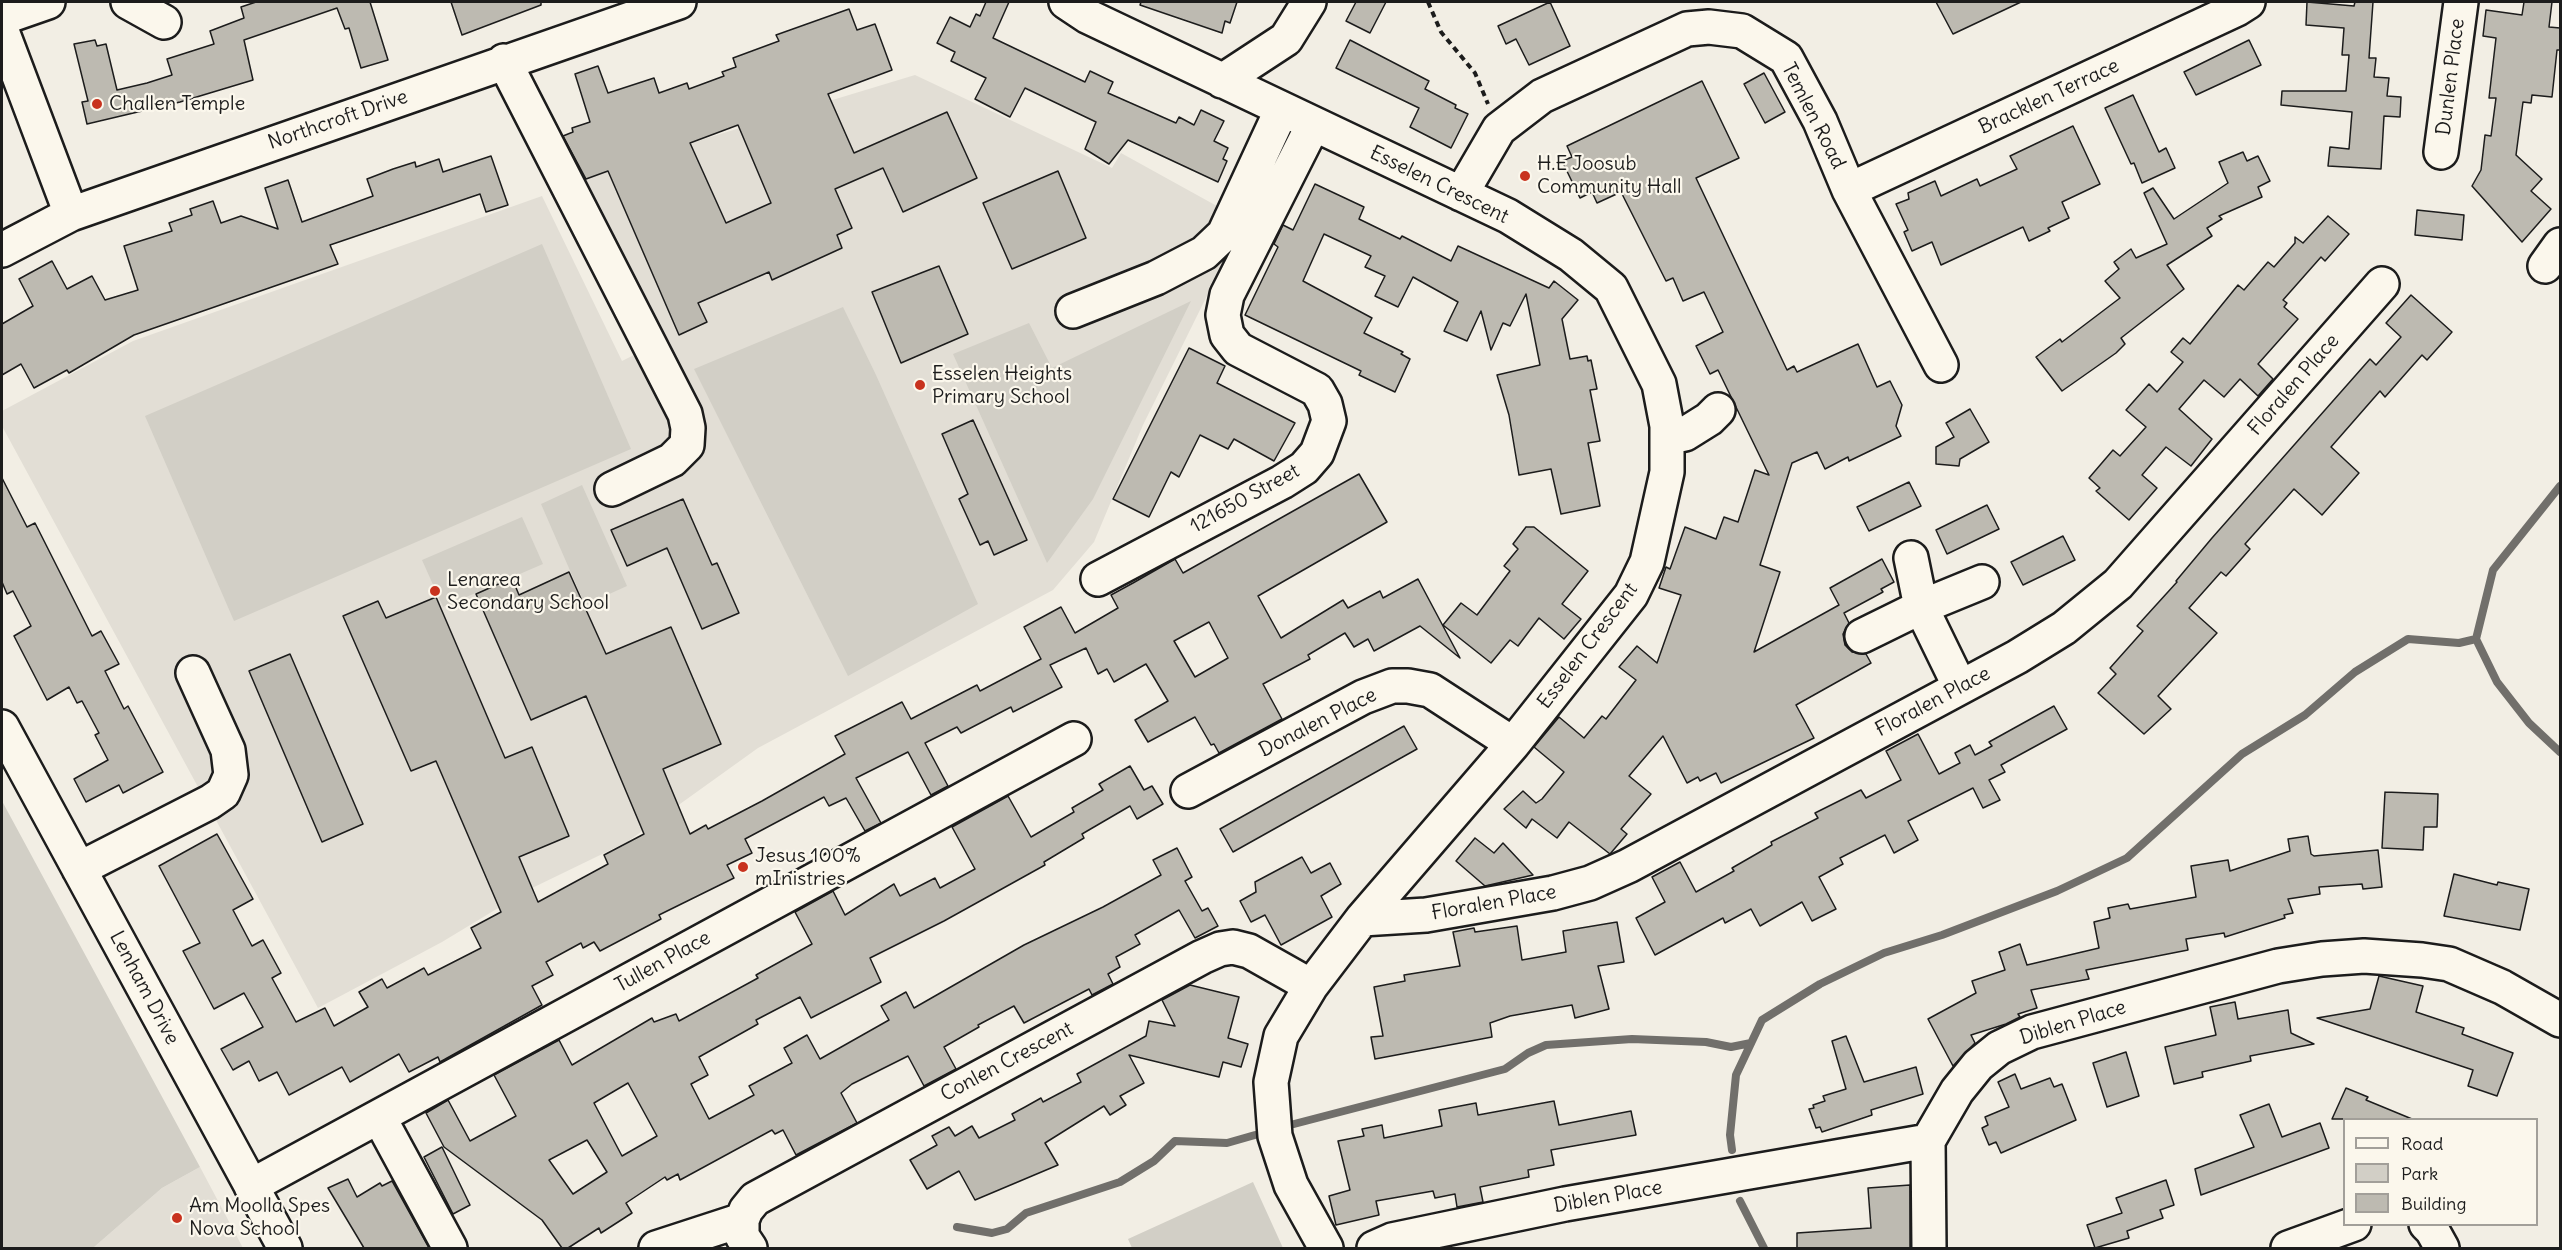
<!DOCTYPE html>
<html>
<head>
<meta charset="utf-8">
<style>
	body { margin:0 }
	#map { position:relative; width:2562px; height:1250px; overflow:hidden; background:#f2eee4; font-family:Delius,sans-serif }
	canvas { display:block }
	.frame { position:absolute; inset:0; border:3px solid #1c1c1c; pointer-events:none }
	.legend { position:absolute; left:2343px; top:1118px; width:195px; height:108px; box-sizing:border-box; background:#fbf7ec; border:2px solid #a29f99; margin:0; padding:8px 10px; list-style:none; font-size:18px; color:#1c1c1c }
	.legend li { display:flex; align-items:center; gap:12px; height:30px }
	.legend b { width:30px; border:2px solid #a29f99 }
</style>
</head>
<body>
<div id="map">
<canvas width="2562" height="1250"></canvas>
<div class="frame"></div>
<ul class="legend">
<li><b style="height:8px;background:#fbf7ec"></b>Road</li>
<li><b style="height:16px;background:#d2cfc6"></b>Park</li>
<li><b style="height:16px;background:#bdbab1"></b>Building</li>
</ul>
</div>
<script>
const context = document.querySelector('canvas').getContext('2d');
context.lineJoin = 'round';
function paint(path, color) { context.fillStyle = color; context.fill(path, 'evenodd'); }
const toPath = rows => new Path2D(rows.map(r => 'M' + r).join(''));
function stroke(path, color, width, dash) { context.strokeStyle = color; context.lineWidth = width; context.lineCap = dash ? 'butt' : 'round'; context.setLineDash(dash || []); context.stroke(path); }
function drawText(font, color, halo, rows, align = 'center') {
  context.font = font + ' Delius,sans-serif'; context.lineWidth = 4.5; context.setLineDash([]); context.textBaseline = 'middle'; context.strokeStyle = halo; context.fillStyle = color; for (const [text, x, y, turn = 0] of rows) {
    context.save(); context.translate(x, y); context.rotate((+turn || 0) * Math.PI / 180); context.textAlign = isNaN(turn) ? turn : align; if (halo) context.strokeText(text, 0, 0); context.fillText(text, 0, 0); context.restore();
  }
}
paint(toPath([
	[915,75,1112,168,1121,153,1244,221,1143,425,1094,542,1053,590,758,748,627,842,528,890,442,942,318,1008,2,426,2,411,133,341,542,196,622,361,656,344,574,183,707,138],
	[200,1167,243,1248,93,1248,162,1188]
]), '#e2ded5');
paint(toPath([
	[542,244,631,449,234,621,145,416],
	[1191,301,1093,499,1047,563,953,354,1029,323,1052,368],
	[843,307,876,375,978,604,848,676,694,369],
	[582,485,627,586,585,605,541,504],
	[522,517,543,564,443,607,422,560],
	[2,801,200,1167,162,1188,93,1248,2,1248],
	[1253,1182,1283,1248,1132,1248,1128,1239]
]), '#d2cfc6');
stroke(toPath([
	[2560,486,2493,570,2476,639,2497,682,2529,723,2560,752],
	[1294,1124,1505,1069,1528,1053,1546,1045,1632,1039,1706,1042,1731,1047,1751,1043],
	[1732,1150,1730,1135,1736,1075,1762,1020,1820,984,1884,953,1942,935,2057,891,2127,858,2242,754,2305,715,2355,672,2408,639,2459,643,2476,639],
	[1740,1201,1764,1248],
	[957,1227,992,1233,1007,1229,1026,1213,1120,1182,1154,1161,1175,1141,1227,1143,1255,1135]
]), '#716f6b', 8);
const building = toPath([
	[256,2,370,2,388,60,361,68,349,28,345,29,337,8,244,40,253,80,180,102,87,124,82,102,88,101,74,44,95,40,97,46,106,44,117,90,147,83,172,75,167,59,214,44,210,31,244,18,241,7,256,2],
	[451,2,541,2,541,5,462,35,451,2],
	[986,2,1009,2,993,38,1085,82,1090,71,1113,82,1108,93,1176,123,1179,117,1194,125,1201,110,1224,121,1214,141,1228,148,1223,159,1227,161,1218,182,1128,140,1109,164,1085,149,1096,122,1025,88,1010,117,975,99,986,78,951,61,955,52,937,43,950,17,970,27,976,14,980,16,986,2],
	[1141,2,1237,2,1230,23,1225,21,1222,33,1140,5,1141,2],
	[1356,2,1386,2,1370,33,1346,21,1356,2],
	[1550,2,1570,46,1529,65,1516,39,1506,44,1498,26,1550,2],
	[1936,2,2021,2,1953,34,1936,2],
	[2307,2,2354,6,2355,2,2373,2,2369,58,2376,58,2374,77,2389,78,2387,96,2401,97,2400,117,2384,116,2381,169,2328,166,2330,147,2349,149,2352,112,2281,105,2282,91,2346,91,2349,55,2342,55,2344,28,2306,25,2307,2],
	[2524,2,2552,2,2549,27,2560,28,2560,50,2557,50,2552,97,2532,95,2531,103,2523,102,2516,155,2542,179,2531,191,2551,209,2522,242,2472,186,2481,170,2485,135,2491,136,2496,98,2489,98,2496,38,2483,36,2486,10,2522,15,2524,2],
	[849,9,857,30,875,24,892,70,828,94,854,153,947,112,977,178,903,212,883,168,835,189,852,228,837,235,842,248,772,280,769,272,698,303,707,322,679,335,608,171,586,179,563,136,573,132,572,128,590,122,575,74,598,66,608,93,654,78,659,93,687,83,689,89,724,76,722,72,736,67,733,58,779,41,776,35,849,9],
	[738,125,771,203,726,223,690,143,738,125],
	[1350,40,1429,81,1425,89,1456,105,1455,108,1468,114,1451,148,1410,127,1419,108,1336,68,1350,40],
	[2249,40,2261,65,2196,95,2184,72,2249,40],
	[1764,73,1785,112,1765,123,1744,84,1764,73],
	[1702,81,1739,158,1696,178,1787,370,1794,366,1797,372,1858,344,1877,387,1890,381,1902,405,1896,426,1901,436,1849,461,1848,457,1825,469,1817,452,1792,463,1760,565,1780,572,1754,652,1839,605,1830,588,1882,559,1894,582,1881,589,1883,592,1844,613,1849,623,1843,634,1845,645,1852,652,1866,654,1871,663,1796,705,1814,738,1721,783,1716,773,1700,781,1698,777,1687,783,1663,736,1629,776,1651,794,1621,829,1627,834,1610,854,1569,822,1557,838,1532,819,1526,828,1504,809,1523,791,1536,803,1542,799,1564,772,1534,747,1559,717,1584,738,1602,716,1606,719,1636,680,1619,667,1637,646,1657,663,1681,595,1659,588,1666,567,1670,569,1685,527,1716,539,1724,517,1738,522,1755,470,1769,475,1718,370,1710,374,1696,346,1723,332,1704,292,1683,301,1673,278,1666,281,1621,192,1597,203,1592,192,1580,198,1562,161,1572,157,1567,146,1702,81],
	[2133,95,2159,152,2166,148,2175,168,2142,183,2134,163,2131,164,2105,108,2133,95],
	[2073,126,2100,184,2062,202,2069,218,2048,228,2050,231,2029,241,2023,227,1941,265,1932,242,1912,251,1904,232,1908,230,1896,204,1909,199,1908,193,1935,181,1941,196,1977,179,1980,186,2017,169,2010,156,2073,126],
	[2243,152,2247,161,2258,156,2270,181,2258,187,2262,197,2219,216,2222,219,2207,228,2212,236,2167,265,2184,289,2121,338,2125,344,2116,353,2062,391,2036,357,2060,339,2062,342,2120,298,2105,281,2119,269,2114,262,2131,249,2136,258,2167,244,2144,193,2153,188,2174,219,2228,183,2219,162,2243,152],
	[491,156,508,205,486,212,480,194,330,245,338,264,134,335,69,373,67,370,34,388,21,364,2,375,2,324,33,306,19,279,52,261,67,289,92,276,105,300,138,290,124,246,172,231,169,223,192,215,190,209,213,201,221,223,241,216,278,229,265,188,288,180,302,222,373,196,367,179,393,169,415,162,416,167,439,159,443,172,491,156],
	[1058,171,1086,238,1012,269,983,203,1058,171],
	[1315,184,1364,207,1359,219,1400,239,1402,236,1451,261,1458,246,1549,288,1554,281,1578,300,1562,319,1570,359,1587,356,1588,361,1591,360,1597,389,1590,390,1600,441,1588,443,1600,506,1561,514,1551,469,1519,475,1509,415,1497,375,1540,365,1526,294,1510,326,1503,323,1491,350,1481,311,1467,341,1444,331,1458,302,1413,277,1398,307,1375,296,1385,276,1365,267,1371,256,1324,234,1303,281,1372,318,1364,333,1403,352,1401,354,1410,359,1395,392,1359,375,1361,371,1245,315,1278,247,1274,244,1283,225,1293,230,1315,184],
	[2417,210,2464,215,2462,240,2415,235,2417,210],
	[2328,216,2349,234,2325,261,2321,257,2283,300,2287,303,2284,307,2298,319,2258,364,2273,379,2258,396,2240,379,2224,397,2204,380,2179,409,2212,439,2191,466,2166,447,2142,475,2157,488,2129,520,2096,491,2100,488,2089,478,2113,450,2120,456,2146,427,2126,410,2149,384,2157,392,2183,362,2171,352,2183,338,2190,344,2238,285,2244,290,2268,262,2274,267,2295,243,2295,237,2303,243,2328,216],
	[939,266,968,334,901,363,872,292,939,266],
	[2411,295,2452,332,2427,360,2422,355,2385,397,2380,391,2331,447,2359,473,2322,515,2294,489,2245,544,2250,549,2243,557,2226,576,2221,572,2189,608,2217,633,2158,696,2171,709,2144,734,2098,693,2116,674,2110,668,2143,631,2137,626,2177,582,2176,581,2212,538,2370,359,2376,365,2401,337,2386,323,2411,295],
	[1189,348,1225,366,1217,383,1295,423,1274,461,1234,439,1228,449,1200,435,1179,477,1171,472,1149,517,1113,499,1189,348],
	[1970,409,1989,442,1960,459,1959,466,1936,464,1936,447,1954,437,1946,423,1970,409],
	[973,420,1027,540,994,555,988,541,980,545,959,499,968,494,942,434,973,420],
	[1359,474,1387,522,1258,596,1281,638,1343,600,1348,608,1380,591,1383,598,1418,579,1460,658,1420,626,1374,651,1368,639,1354,647,1345,633,1308,655,1310,659,1263,684,1282,719,1219,753,1214,744,1211,745,1195,717,1148,742,1135,720,1168,701,1146,664,1114,682,1107,669,1098,674,1086,648,1050,665,1062,687,1013,712,1011,707,961,733,957,727,925,743,948,786,931,795,908,752,856,778,881,823,865,831,846,798,829,806,824,797,745,839,752,853,727,865,734,878,659,915,661,919,600,951,594,942,583,948,581,943,546,962,553,975,532,986,542,1005,440,1062,438,1057,409,1072,399,1054,350,1082,342,1067,289,1095,277,1072,259,1081,249,1061,233,1070,221,1049,263,1027,244,993,214,1009,183,951,200,943,159,866,217,834,253,899,233,910,252,946,263,940,281,973,272,978,296,1022,325,1008,334,1026,368,1007,359,992,382,979,387,988,424,968,428,975,481,948,471,928,501,912,436,761,411,771,343,616,378,601,386,618,436,597,505,758,532,747,569,836,519,857,538,902,608,864,604,855,644,834,586,696,531,720,476,594,512,578,519,595,569,572,606,654,671,627,721,744,663,769,690,834,706,825,708,829,762,801,845,754,835,736,902,702,911,719,977,685,980,691,1041,659,1024,627,1061,607,1075,633,1118,608,1111,595,1133,583,1175,559,1183,573,1359,474],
	[1209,622,1228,658,1195,677,1174,641,1209,622],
	[2,478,27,527,35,523,92,636,101,631,119,664,105,671,124,709,128,706,163,772,123,793,119,785,86,802,74,779,108,760,95,735,99,733,82,701,77,703,69,687,47,700,14,636,31,626,13,591,7,594,2,582,2,478],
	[1909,482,1921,506,1869,531,1857,507,1909,482],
	[683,499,712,565,717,563,739,613,702,629,667,548,627,566,611,530,683,499],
	[1987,505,1999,529,1947,554,1936,530,1987,505],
	[1526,527,1534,527,1588,571,1562,604,1581,619,1564,639,1539,618,1518,646,1510,640,1491,663,1443,625,1461,603,1477,615,1510,571,1504,566,1518,549,1513,544,1526,527],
	[2063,536,2075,560,2023,585,2011,562,2063,536],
	[290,654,363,824,322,842,249,671,290,654],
	[2054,706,2067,729,2001,765,2005,772,1989,780,2000,800,1983,808,1973,788,1908,821,1918,840,1894,853,1885,835,1840,858,1843,864,1819,877,1836,909,1812,921,1802,902,1760,926,1751,909,1725,923,1723,918,1655,955,1636,918,1665,902,1652,877,1680,862,1696,892,1734,871,1732,868,1772,845,1771,842,1818,818,1815,813,1861,790,1866,798,1901,780,1886,751,1918,734,1939,774,1960,763,1955,753,1970,745,1975,755,1992,746,1989,742,2054,706],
	[1404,726,1417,749,1233,852,1220,829,1404,726],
	[1130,766,1144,790,1152,786,1163,804,1137,819,1130,806,1082,834,1084,838,1044,862,1045,865,944,921,870,958,881,982,811,1018,800,997,756,1020,758,1024,699,1057,708,1075,691,1084,709,1119,754,1095,749,1086,792,1063,784,1048,807,1035,820,1059,889,1020,881,1006,906,992,914,1008,1024,945,1103,907,1161,875,1153,860,1177,848,1192,877,1185,881,1202,911,1208,908,1218,926,1195,938,1179,910,1135,935,1140,944,1116,957,1120,967,1108,974,1113,984,1092,995,1089,989,1024,1023,1014,1006,978,1025,979,1027,944,1047,956,1069,924,1086,908,1056,852,1084,841,1093,857,1123,796,1155,783,1130,775,1134,772,1130,680,1180,678,1174,667,1180,665,1177,626,1203,632,1213,601,1233,599,1228,568,1248,562,1248,542,1220,444,1147,426,1113,448,1100,470,1141,516,1116,494,1075,559,1040,572,1065,652,1018,654,1022,676,1014,679,1021,758,978,756,975,812,944,795,912,833,891,845,915,894,884,900,896,935,878,940,888,975,869,952,827,1008,796,1031,837,1074,812,1072,808,1103,790,1099,784,1130,766],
	[628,1083,657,1136,622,1156,594,1103,628,1083],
	[587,1140,607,1172,573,1194,549,1160,587,1140],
	[2385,792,2438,794,2437,827,2424,827,2423,850,2382,848,2385,792],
	[2308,836,2311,854,2314,856,2378,850,2382,887,2363,889,2362,884,2319,887,2320,894,2288,899,2293,913,2284,915,2285,918,2225,937,2224,933,2186,939,2188,950,2086,970,2089,979,2031,990,2037,1008,2018,1014,2020,1017,2006,1024,1971,1035,1975,1043,1953,1066,1928,1019,1976,993,1972,981,2005,970,1999,952,2020,944,2027,965,2099,948,2094,922,2110,918,2108,908,2128,904,2130,909,2196,897,2191,866,2228,860,2230,871,2290,851,2288,839,2308,836],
	[1475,838,1494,853,1503,843,1533,875,1485,886,1456,861,1475,838],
	[1302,857,1311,873,1330,863,1341,884,1321,896,1332,917,1281,945,1265,915,1251,922,1240,901,1256,892,1255,882,1302,857],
	[2454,874,2497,885,2498,882,2529,889,2520,930,2444,916,2454,874],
	[1617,922,1624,962,1598,966,1609,1009,1575,1018,1572,1005,1510,1016,1490,1023,1492,1037,1375,1059,1371,1037,1383,1036,1374,987,1405,981,1404,975,1460,966,1453,932,1474,928,1475,932,1517,926,1522,960,1566,952,1563,931,1617,922],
	[2379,976,2423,986,2416,1012,2464,1028,2462,1034,2513,1053,2497,1096,2468,1086,2473,1070,2317,1018,2370,1009,2379,976],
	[1190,985,1239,997,1228,1038,1248,1044,1241,1067,1223,1062,1219,1077,1129,1055,1144,1083,1120,1096,1126,1105,1110,1115,1104,1106,1045,1143,1058,1165,975,1200,959,1171,927,1189,910,1160,937,1145,932,1136,949,1127,955,1136,972,1126,979,1138,1015,1120,1012,1114,1025,1107,1041,1098,1043,1102,1081,1082,1077,1074,1146,1036,1149,1021,1175,1026,1162,1000,1190,985],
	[2235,1002,2238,1019,2288,1010,2291,1033,2314,1044,2250,1056,2251,1061,2202,1072,2203,1077,2174,1084,2165,1047,2216,1035,2210,1007,2235,1002],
	[1846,1036,1864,1082,1916,1067,1923,1094,1871,1110,1872,1115,1822,1132,1820,1127,1816,1128,1809,1109,1814,1108,1813,1105,1825,1101,1823,1096,1846,1089,1832,1041,1846,1036],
	[2126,1052,2139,1096,2107,1107,2093,1063,2126,1052],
	[2015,1074,2021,1089,2050,1078,2054,1087,2062,1084,2076,1120,2001,1153,1996,1142,1989,1145,1982,1128,1988,1125,1985,1117,2009,1107,1998,1082,2015,1074],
	[2346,1088,2368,1097,2366,1100,2412,1119,2332,1119,2346,1088],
	[1554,1101,1559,1125,1631,1111,1636,1135,1551,1150,1554,1165,1528,1170,1529,1177,1480,1187,1483,1202,1457,1207,1455,1194,1435,1198,1433,1191,1376,1201,1379,1215,1336,1225,1329,1196,1350,1190,1338,1141,1364,1136,1362,1129,1382,1125,1384,1138,1442,1126,1439,1110,1476,1103,1478,1115,1554,1101],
	[2269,1104,2282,1137,2320,1123,2329,1148,2201,1195,2195,1169,2254,1147,2240,1115,2269,1104],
	[442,1147,470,1205,453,1214,424,1157,442,1147],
	[348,1179,357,1197,380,1183,382,1186,392,1181,429,1248,364,1248,328,1188,348,1179],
	[2166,1180,2174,1205,2160,1210,2163,1218,2127,1231,2129,1238,2095,1248,2087,1225,2122,1213,2116,1198,2166,1180],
	[1910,1185,1910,1248,1797,1248,1797,1233,1871,1228,1868,1188,1910,1185]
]);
paint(building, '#bdbab1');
stroke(building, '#1c1c1c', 1.5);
const minor = toPath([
	[128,2,164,22],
	[1066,2,1087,16,1508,216,1571,255,1611,288,1659,384,1667,426,1667,472,1647,562,1631,595,1513,744,1362,919,1311,986,1281,1036,1271,1082,1275,1136,1291,1185,1326,1248],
	[2,18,48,2],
	[2,31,71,214],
	[504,61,685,414,688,428,687,445,672,460,612,489],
	[1222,81,1286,39,1309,2],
	[2441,152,2461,2],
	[1849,190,2237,9,2248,2],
	[1461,194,1499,129,1542,96,1687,29,1709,27,1742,31,1786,58,1820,121,1849,190,1941,365],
	[2,250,71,214,679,2],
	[2545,266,2560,245],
	[1073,311,1156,278,1204,253,1224,234,1282,109],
	[1667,438,1685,434,1709,419,1718,410],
	[1911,558,1921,607,1960,687],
	[1098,579,1282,482,1304,468,1317,453,1329,421,1325,404,1317,390,1238,349,1227,335,1223,315,1227,295,1313,125],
	[1862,636,1921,607,1982,582],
	[2,727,285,1248],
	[1188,791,1363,697,1392,686,1408,686,1430,690,1513,744],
	[79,869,210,802,223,793,231,775,228,750,193,673],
	[1362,919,1426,915,1553,893,1590,883,1628,866,2017,657,2064,628,2118,584,2382,284],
	[379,1117,450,1248],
	[1928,1141,1929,1248],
	[251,1186,1074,739],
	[2426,1224,2432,1230,2442,1248],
	[656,1248,742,1220],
	[750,1248,742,1236,742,1220,746,1210,755,1199,1202,957,1220,949,1233,947,1249,951,1311,986],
	[1374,1248,1392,1240,1565,1204,1928,1141,1957,1091,1978,1065,1999,1048,2032,1032,2278,966,2322,959,2364,956,2422,960,2449,964,2502,987,2560,1020],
	[2288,1248,2354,1224]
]);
stroke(minor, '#1c1c1c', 38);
stroke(toPath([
	[1428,2,1441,32,1475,73,1488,104]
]), '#1c1c1c', 4, [6, 4.5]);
stroke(minor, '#fbf7ec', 33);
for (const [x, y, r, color] of [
	[97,104,6,"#c8321e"],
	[1525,176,6,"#c8321e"],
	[920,385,6,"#c8321e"],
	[435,591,6,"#c8321e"],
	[743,867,6,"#c8321e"],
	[177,1218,6,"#c8321e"]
]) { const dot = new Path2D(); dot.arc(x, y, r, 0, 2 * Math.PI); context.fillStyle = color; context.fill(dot); stroke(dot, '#fbf7ec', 2); }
drawText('20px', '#1c1c1c', '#fbf7ec', [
	["Dunlen Place",2451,77,-83],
	["Bracklen Terrace",2049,97,-25],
	["Temlen Road",1813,116,63],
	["Northcroft Drive",338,120,-19],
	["Esselen Crescent",1439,185,26],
	["Floralen Place",2294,385,-49],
	["121650 Street",1245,499,-29],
	["Esselen Crescent",1588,646,-53],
	["Floralen Place",1933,702,-28],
	["Donalen Place",1318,723,-27],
	["Floralen Place",1494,903,-10],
	["Tullen Place",663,962,-29],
	["Lenham Drive",144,988,62],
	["Diblen Place",2073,1023,-17],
	["Conlen Crescent",1007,1062,-28],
	["Diblen Place",1608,1197,-10]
]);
drawText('20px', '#1c1c1c', '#fbf7ec', [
	["Challen Temple",109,104],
	["H.E Joosub",1537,164],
	["Community Hall",1537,187],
	["Esselen Heights",932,374],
	["Primary School",932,397],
	["Lenarea",447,580],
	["Secondary School",447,603],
	["Jesus 100%",755,856],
	["mInistries",755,879],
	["Am Moolla Spes",189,1206],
	["Nova School",189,1229]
], 'left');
</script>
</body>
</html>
